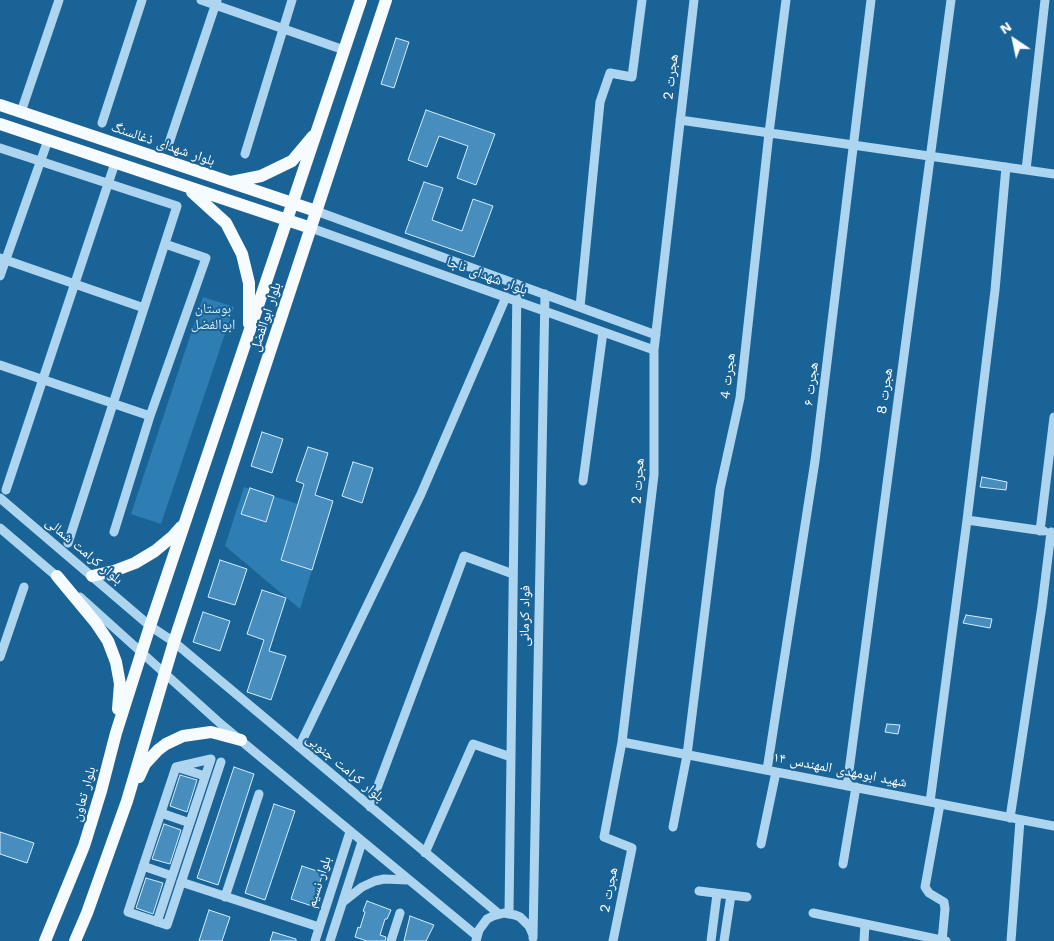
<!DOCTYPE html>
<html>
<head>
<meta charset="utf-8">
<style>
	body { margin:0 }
	#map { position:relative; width:1054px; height:941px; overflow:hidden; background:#1a6396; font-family:"Work Sans",sans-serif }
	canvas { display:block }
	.north { position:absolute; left:989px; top:15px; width:50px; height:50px; -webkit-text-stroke:4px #1a6396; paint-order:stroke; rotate:326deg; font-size:14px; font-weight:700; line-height:20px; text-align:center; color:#fff }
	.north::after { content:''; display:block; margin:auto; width:18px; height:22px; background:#fff; clip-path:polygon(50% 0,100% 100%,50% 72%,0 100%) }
</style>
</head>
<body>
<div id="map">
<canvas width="1054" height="941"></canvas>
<div class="north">N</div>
</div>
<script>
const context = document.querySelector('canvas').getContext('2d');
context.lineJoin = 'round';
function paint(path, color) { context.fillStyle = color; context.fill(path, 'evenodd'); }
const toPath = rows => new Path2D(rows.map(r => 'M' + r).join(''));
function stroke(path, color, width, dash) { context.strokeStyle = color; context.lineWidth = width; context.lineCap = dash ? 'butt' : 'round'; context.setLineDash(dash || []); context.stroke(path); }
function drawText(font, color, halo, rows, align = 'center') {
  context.font = font + ' "Work Sans","Noto Naskh Arabic",sans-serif'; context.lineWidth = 4; context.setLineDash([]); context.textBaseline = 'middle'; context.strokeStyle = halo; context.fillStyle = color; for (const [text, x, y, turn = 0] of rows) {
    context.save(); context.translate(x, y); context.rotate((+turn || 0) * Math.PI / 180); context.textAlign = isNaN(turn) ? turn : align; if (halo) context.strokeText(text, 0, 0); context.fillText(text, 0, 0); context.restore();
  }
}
paint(toPath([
	[203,297,234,307,161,524,131,514],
	[244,487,298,504,333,501,300,609,225,546]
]), '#2e7eb4');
const building = toPath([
	[396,38,409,42,394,88,381,84,396,38],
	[426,110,495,134,476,185,457,178,468,146,439,136,427,167,408,160,426,110],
	[424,182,443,188,432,220,462,231,473,199,493,206,474,257,405,233,424,182],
	[262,432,283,439,272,473,251,466,262,432],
	[308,447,328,453,315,495,333,501,312,570,281,560,304,484,296,481,308,447],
	[353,462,373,468,362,503,342,496,353,462],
	[982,477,1007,482,1006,490,980,487,982,477],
	[250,488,274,496,266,522,241,514,250,488],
	[220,560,247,569,235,605,208,597,220,560],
	[262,590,286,598,269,651,286,656,271,700,247,692,264,640,247,634,262,590],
	[203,612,230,621,220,651,193,642,203,612],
	[966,615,992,619,990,628,963,623,966,615],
	[887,724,900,725,898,734,885,732,887,724],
	[234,767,254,774,218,885,197,878,234,767],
	[180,775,197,780,187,812,170,806,180,775],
	[274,804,295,811,265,900,245,893,274,804],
	[164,824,181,830,170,864,152,859,164,824],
	[0,832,34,843,27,863,0,854,0,832],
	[302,866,323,873,312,906,291,899,302,866],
	[146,878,163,883,153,914,136,908,146,878],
	[367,901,391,910,387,919,385,919,380,935,386,937,385,941,367,941,355,937,358,927,360,928,365,912,363,911,367,901],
	[209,910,230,917,222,941,199,941,209,910],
	[410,916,434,925,426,941,404,941,410,916],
	[273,932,296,939,296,941,270,941,273,932]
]);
paint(building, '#478ebe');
stroke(building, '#d4ecfb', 1);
stroke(toPath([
	[201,0,344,50],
	[21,112,59,0],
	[680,120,1054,174],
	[102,123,142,0],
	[168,146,217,0],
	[0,148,177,206,68,543],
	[245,154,292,0],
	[1026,170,1045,0],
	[316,211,656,335],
	[311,228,654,350],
	[0,258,144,308],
	[0,276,48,140],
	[580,307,600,102,610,73,632,77,642,0],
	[0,365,150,416],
	[583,481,603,332],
	[6,490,115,163],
	[0,498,150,626,174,642,499,914],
	[967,520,1044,531],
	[0,528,61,580],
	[1040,531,1054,417],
	[114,532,150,416,206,258,165,244],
	[80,597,222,725,477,936],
	[0,657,24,587],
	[622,742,1054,826],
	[299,747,421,494,506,297],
	[176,767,128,912,167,925,221,762],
	[176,767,211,759],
	[176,767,205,776],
	[767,770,815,461,871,0],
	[847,786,951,0],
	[930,802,967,520,995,290,1006,167],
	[940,804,925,887,929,893,944,902,945,909,942,941],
	[370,807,464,556,513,574],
	[161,813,190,823],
	[1010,818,1042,606,1051,532],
	[673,827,687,755,720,489,740,398,769,133,786,0],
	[761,844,776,772],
	[425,853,473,744,511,757],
	[843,864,856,787],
	[143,866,172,876],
	[181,882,319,927],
	[699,891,747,897],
	[225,897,259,794],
	[343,902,362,887,375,881,384,879,408,880],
	[509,913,517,284],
	[813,913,946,941],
	[157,922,211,759],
	[533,938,545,294],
	[315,941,350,832],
	[330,941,362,842],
	[391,941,400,913],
	[476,941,479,930,487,919,493,916,504,913,515,915,520,917,529,926,533,935],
	[613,941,632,848,604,837,622,742,654,475,654,350,694,0],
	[711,941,717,894],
	[724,941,731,895],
	[864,941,865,924],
	[1011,941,1020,820]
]), '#add5f0', 9);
stroke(toPath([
	[0,105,316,211],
	[0,124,311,228],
	[231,182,261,176,292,161,313,136],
	[192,192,226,223,242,254,249,283,249,324],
	[57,576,96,623,108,641,116,662,120,684,118,709],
	[92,576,114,571,135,563,155,551,173,536,181,527],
	[139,777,145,764,158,750,166,744,183,736,211,732,241,740],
	[45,941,84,846,101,791,116,733,150,626,361,0],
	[75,941,87,913,127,801,174,642,386,0]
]), '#f6fbff', 12);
drawText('14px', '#fff', '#1a6396', [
	["هجرت 2",671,77,-83],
	["بلوار شهدای ذغالسنگ",163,144,19],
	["بلوار شهدای ناجا",487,276,20],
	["بلوار ابوالفضل",266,317,-72],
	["هجرت 4",728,376,-83],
	["هجرت ۶",811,384,-83],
	["هجرت 8",885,391,-82],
	["هجرت 2",638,481,-86],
	["بلوار کرامت شمالی",84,551,40],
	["فواد کرمانی",525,616,-89],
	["بلوار کرامت جنوبی",345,768,40],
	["شهید ابومهدی المهندس ۱۴",840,770,11],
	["بلوار تعاون",84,794,-74],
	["بلوار نسیم",319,882,-72],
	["هجرت 2",609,890,-79]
]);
drawText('14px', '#d4ecfb', '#1a6396', [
	["بوستان",213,309],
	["ابوالفضل",213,325]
]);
</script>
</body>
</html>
